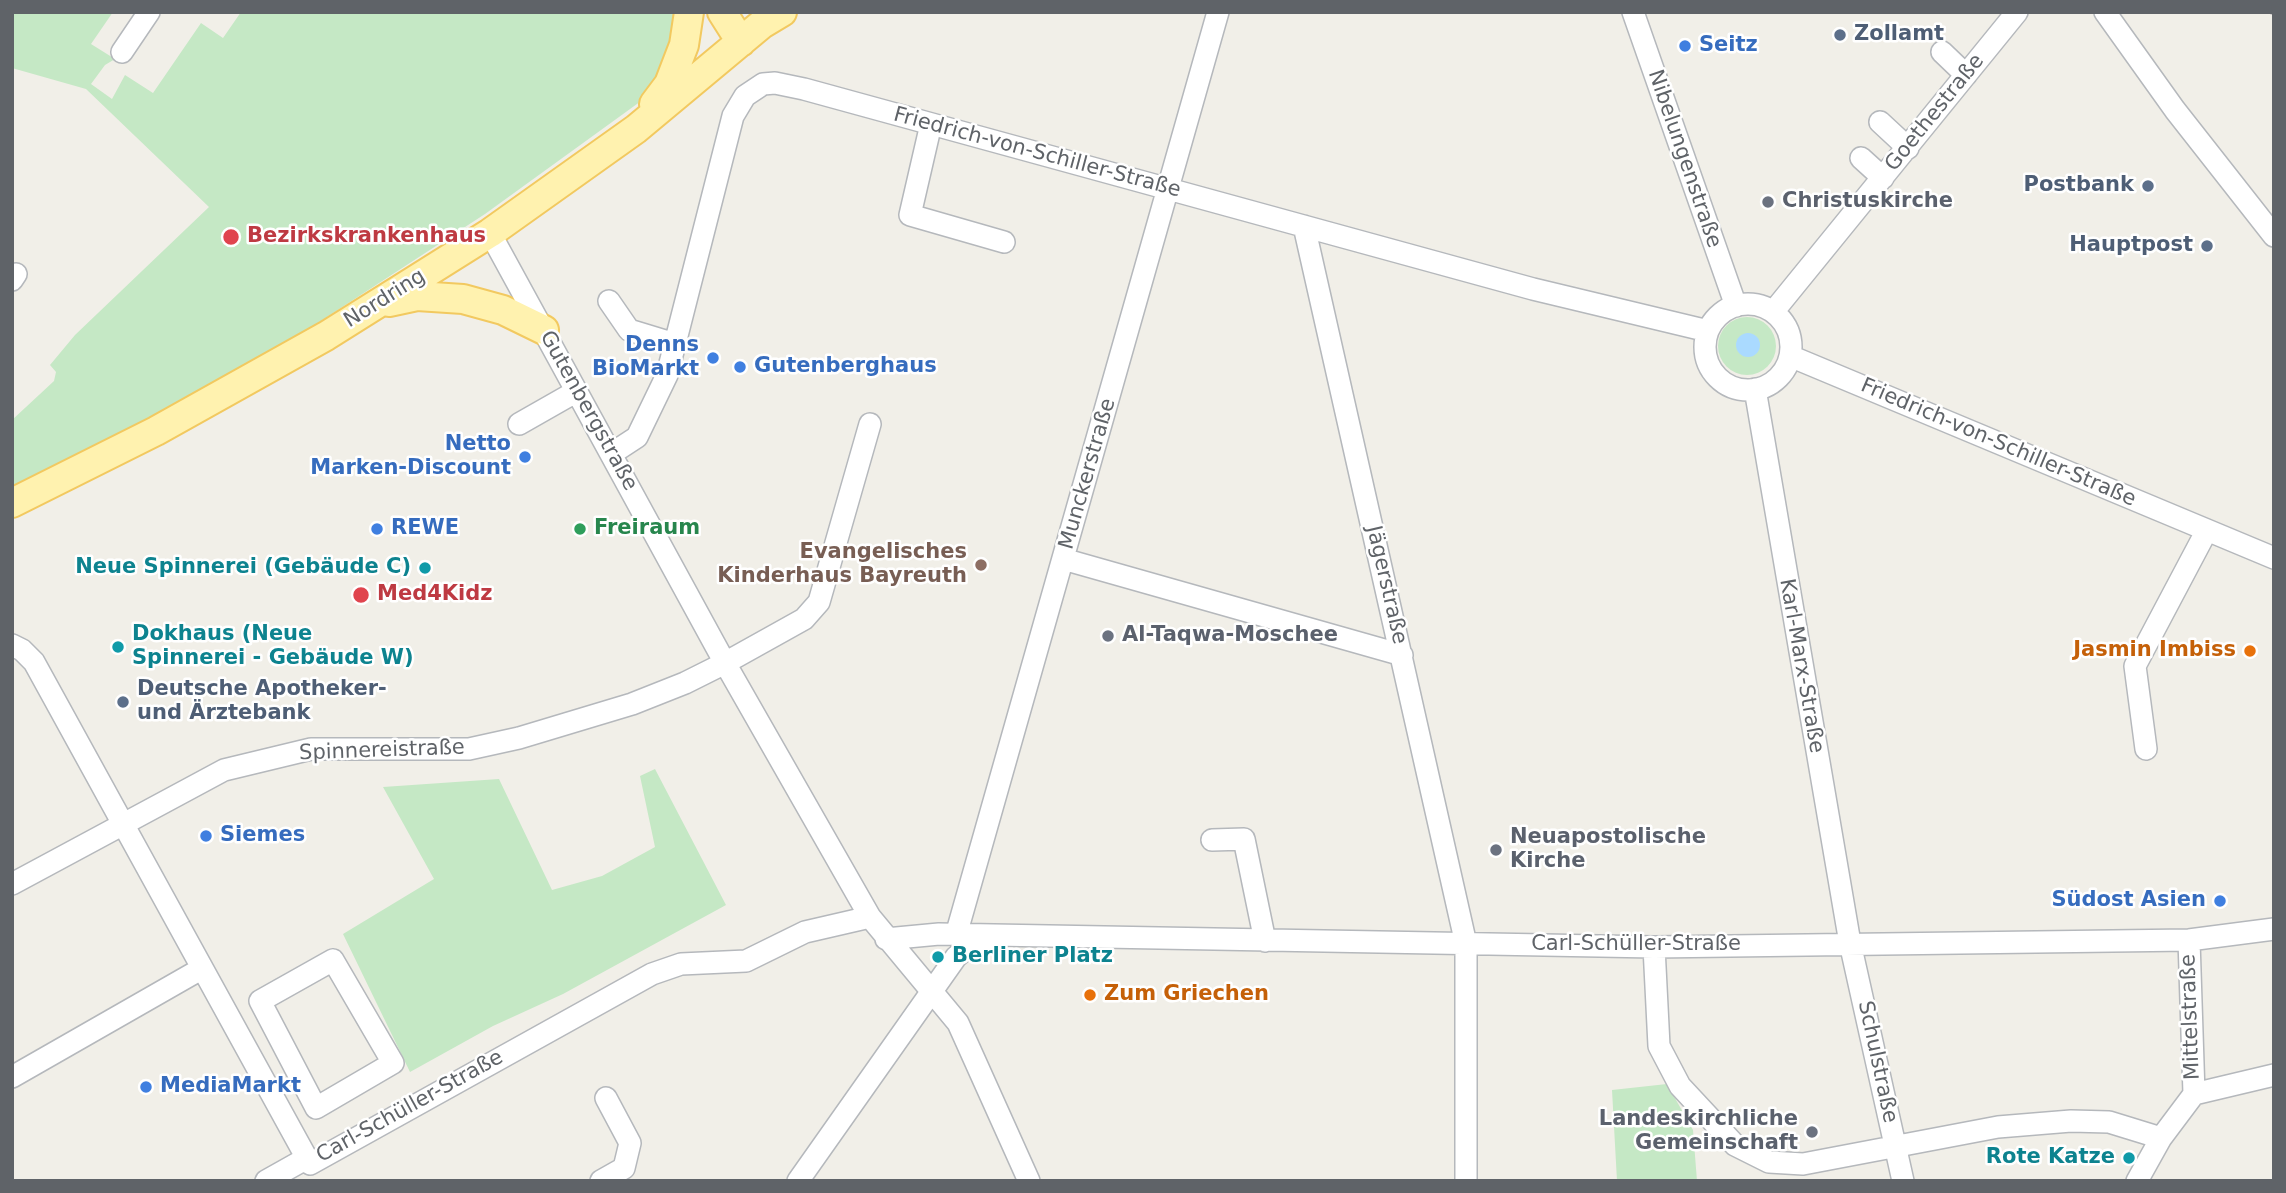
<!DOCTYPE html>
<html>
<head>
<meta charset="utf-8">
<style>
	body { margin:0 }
	#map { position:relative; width:2286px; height:1193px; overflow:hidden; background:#f1efe8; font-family:"DejaVu Sans",sans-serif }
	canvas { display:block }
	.frame { position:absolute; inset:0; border:14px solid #5f6368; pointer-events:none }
</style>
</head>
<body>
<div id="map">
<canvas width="2286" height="1193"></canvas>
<div class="frame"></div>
</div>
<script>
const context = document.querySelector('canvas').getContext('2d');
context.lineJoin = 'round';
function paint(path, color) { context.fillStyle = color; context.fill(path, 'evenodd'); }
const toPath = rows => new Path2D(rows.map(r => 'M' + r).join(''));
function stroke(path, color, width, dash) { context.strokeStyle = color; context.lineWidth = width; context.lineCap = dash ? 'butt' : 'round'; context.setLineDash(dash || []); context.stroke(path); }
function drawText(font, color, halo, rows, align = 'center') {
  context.font = font + ' "DejaVu Sans",sans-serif'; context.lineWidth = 5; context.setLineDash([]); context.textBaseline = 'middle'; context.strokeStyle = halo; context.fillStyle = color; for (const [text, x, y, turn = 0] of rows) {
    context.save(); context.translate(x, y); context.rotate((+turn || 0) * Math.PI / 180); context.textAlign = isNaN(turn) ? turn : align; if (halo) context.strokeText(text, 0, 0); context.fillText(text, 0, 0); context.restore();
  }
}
paint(toPath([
	[12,12,113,12,91,44,115,59,105,65,91,84,112,99,125,75,153,93,201,23,223,38,241,12,673,12,674,22,681,24,648,96,485,214,307,330,171,410,12,489,12,420,54,381,56,372,50,365,75,335,209,207,86,89,12,68],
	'1718 346a29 29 0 1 1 58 0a29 29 0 1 1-58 0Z',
	[655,769,726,905,563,994,493,1026,410,1072,343,934,434,879,383,787,499,779,552,890,602,876,655,847,640,776],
	[1667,1084,1693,1130,1697,1181,1617,1181,1612,1090]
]), '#c5e8c5');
paint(toPath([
	'1736 345a12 12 0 1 1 24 0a12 12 0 1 1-24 0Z'
]), '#aadaff');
const minor = toPath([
	[1633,12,1736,306],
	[2105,12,2175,110,2274,236],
	[122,52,149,12],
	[1942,52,1966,75],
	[1880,122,1908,148],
	[931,124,910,215,1004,242],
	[1861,158,1883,178],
	[1304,226,1466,944,1466,1181],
	[490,233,725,663,870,917,958,1023,1029,1181],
	[12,280,16,274],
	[609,301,629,330,675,344],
	'1705 347a43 43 0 1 1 86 0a43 43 0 1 1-86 0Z',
	[1773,312,2017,12],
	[1790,356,2274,558],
	[1755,389,1850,943,1903,1181],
	[519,424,577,391],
	[611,454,637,437,667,375,733,116,745,96,763,84,775,83,804,89,1533,289,1708,331],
	[1063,559,1402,655],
	[12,645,22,650,34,662,310,1164,652,974,681,964,746,961,805,932,870,917],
	[2146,749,2135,666,2207,530],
	[1212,840,1244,839,1265,941],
	[12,884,224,770,311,749,469,749,519,738,632,704,685,683,725,663,804,619,819,602,870,424],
	[956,935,1218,12],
	[886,939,939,934,1654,947,2189,940,2274,929],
	[1654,947,1659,1046,1680,1086,1735,1145,1769,1162,1803,1164,1998,1127,2071,1121,2109,1122,2161,1138],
	[333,960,393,1063,316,1108,260,1001,333,960],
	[12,1077,201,969],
	[2194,1094,2274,1075],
	[266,1181,307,1158],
	[601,1181,624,1168,630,1143,606,1098],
	[798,1181,956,957,972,944,988,939],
	[2137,1181,2161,1138,2194,1094,2189,940]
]);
const major = toPath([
	[722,12,741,42],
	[654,104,669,84,684,45,689,12],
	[389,302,417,296,463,299,503,310,544,330],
	[12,503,156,431,326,336,490,233,636,129,762,24,782,12]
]);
stroke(minor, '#b5b8bc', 24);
stroke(major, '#f2c960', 32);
stroke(minor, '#fff', 21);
stroke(major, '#fff2af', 28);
stroke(toPath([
	[2272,12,2274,15]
]), '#b6b7b8', 5, [2, 9]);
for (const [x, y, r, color] of [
	[1840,35,7,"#5c6f8a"],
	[1685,46,7,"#3f7fe0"],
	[2148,186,7,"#5c6f8a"],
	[1768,202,7,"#6b7280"],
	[231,237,9,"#e0444e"],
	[2207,246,7,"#5c6f8a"],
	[713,358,7,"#3f7fe0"],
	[740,367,7,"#3f7fe0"],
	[525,457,7,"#3f7fe0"],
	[377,529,7,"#3f7fe0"],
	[580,529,7,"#2e9e5b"],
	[981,565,7,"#8d6e63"],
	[425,568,7,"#0f9aa8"],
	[361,595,9,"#e0444e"],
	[1108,636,7,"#6b7280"],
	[118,647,7,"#0f9aa8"],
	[2250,651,7,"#e8710a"],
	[123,702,7,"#5c6f8a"],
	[206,836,7,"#3f7fe0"],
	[1496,850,7,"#6b7280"],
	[2220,901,7,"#3f7fe0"],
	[938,957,7,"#0f9aa8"],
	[1090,995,7,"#e8710a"],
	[146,1087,7,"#3f7fe0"],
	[1812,1132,7,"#6b7280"],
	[2129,1158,7,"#0f9aa8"]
]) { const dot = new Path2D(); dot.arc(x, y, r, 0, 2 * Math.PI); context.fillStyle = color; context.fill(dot); stroke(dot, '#fff', 2.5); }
drawText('bold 21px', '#4e5e75', '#fff', [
	["Zollamt",1854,35],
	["Postbank",2134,186,"right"],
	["Hauptpost",2193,246,"right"],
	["Deutsche Apotheker-",137,690],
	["und Ärztebank",137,714]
], 'left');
drawText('bold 21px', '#366cbe', '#fff', [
	["Seitz",1699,46],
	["Denns",699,346,"right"],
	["BioMarkt",699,370,"right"],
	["Gutenberghaus",754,367],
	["Netto",511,445,"right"],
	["Marken-Discount",511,469,"right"],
	["REWE",391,529],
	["Siemes",220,836],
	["Südost Asien",2206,901,"right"],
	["MediaMarkt",160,1087]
], 'left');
drawText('21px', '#5f6368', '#fff', [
	["Goethestraße",1935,113,-51],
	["Friedrich-von-Schiller-Straße",1037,153,15],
	["Nibelungenstraße",1684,159,71],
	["Nordring",385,299,-32],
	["Gutenbergstraße",588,411,61],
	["Friedrich-von-Schiller-Straße",1998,443,23],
	["Munckerstraße",1088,474,-74],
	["Jägerstraße",1386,585,77],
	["Karl-Marx-Straße",1801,666,80],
	["Spinnereistraße",382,751,-2],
	["Carl-Schüller-Straße",1636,945],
	["Mittelstraße",2191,1017,-92],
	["Schulstraße",1877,1062,78],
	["Carl-Schüller-Straße",410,1107,-29]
]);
drawText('bold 21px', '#5b616d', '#fff', [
	["Christuskirche",1782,202],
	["Al-Taqwa-Moschee",1122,636],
	["Neuapostolische",1510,838],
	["Kirche",1510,862],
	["Landeskirchliche",1798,1120,"right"],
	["Gemeinschaft",1798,1144,"right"]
], 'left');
drawText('bold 21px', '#be3a42', '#fff', [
	["Bezirkskrankenhaus",247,237],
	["Med4Kidz",377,595]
], 'left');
drawText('bold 21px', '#27864d', '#fff', [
	["Freiraum",594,529]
], 'left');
drawText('bold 21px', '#785e54', '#fff', [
	["Evangelisches",967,553],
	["Kinderhaus Bayreuth",967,577]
], 'right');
drawText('bold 21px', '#0d838f', '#fff', [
	["Neue Spinnerei (Gebäude C)",411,568],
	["Dokhaus (Neue",132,635,"left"],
	["Spinnerei - Gebäude W)",132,659,"left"],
	["Berliner Platz",952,957,"left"],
	["Rote Katze",2115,1158]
], 'right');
drawText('bold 21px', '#c56008', '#fff', [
	["Jasmin Imbiss",2236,651],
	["Zum Griechen",1104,995,"left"]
], 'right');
</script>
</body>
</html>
